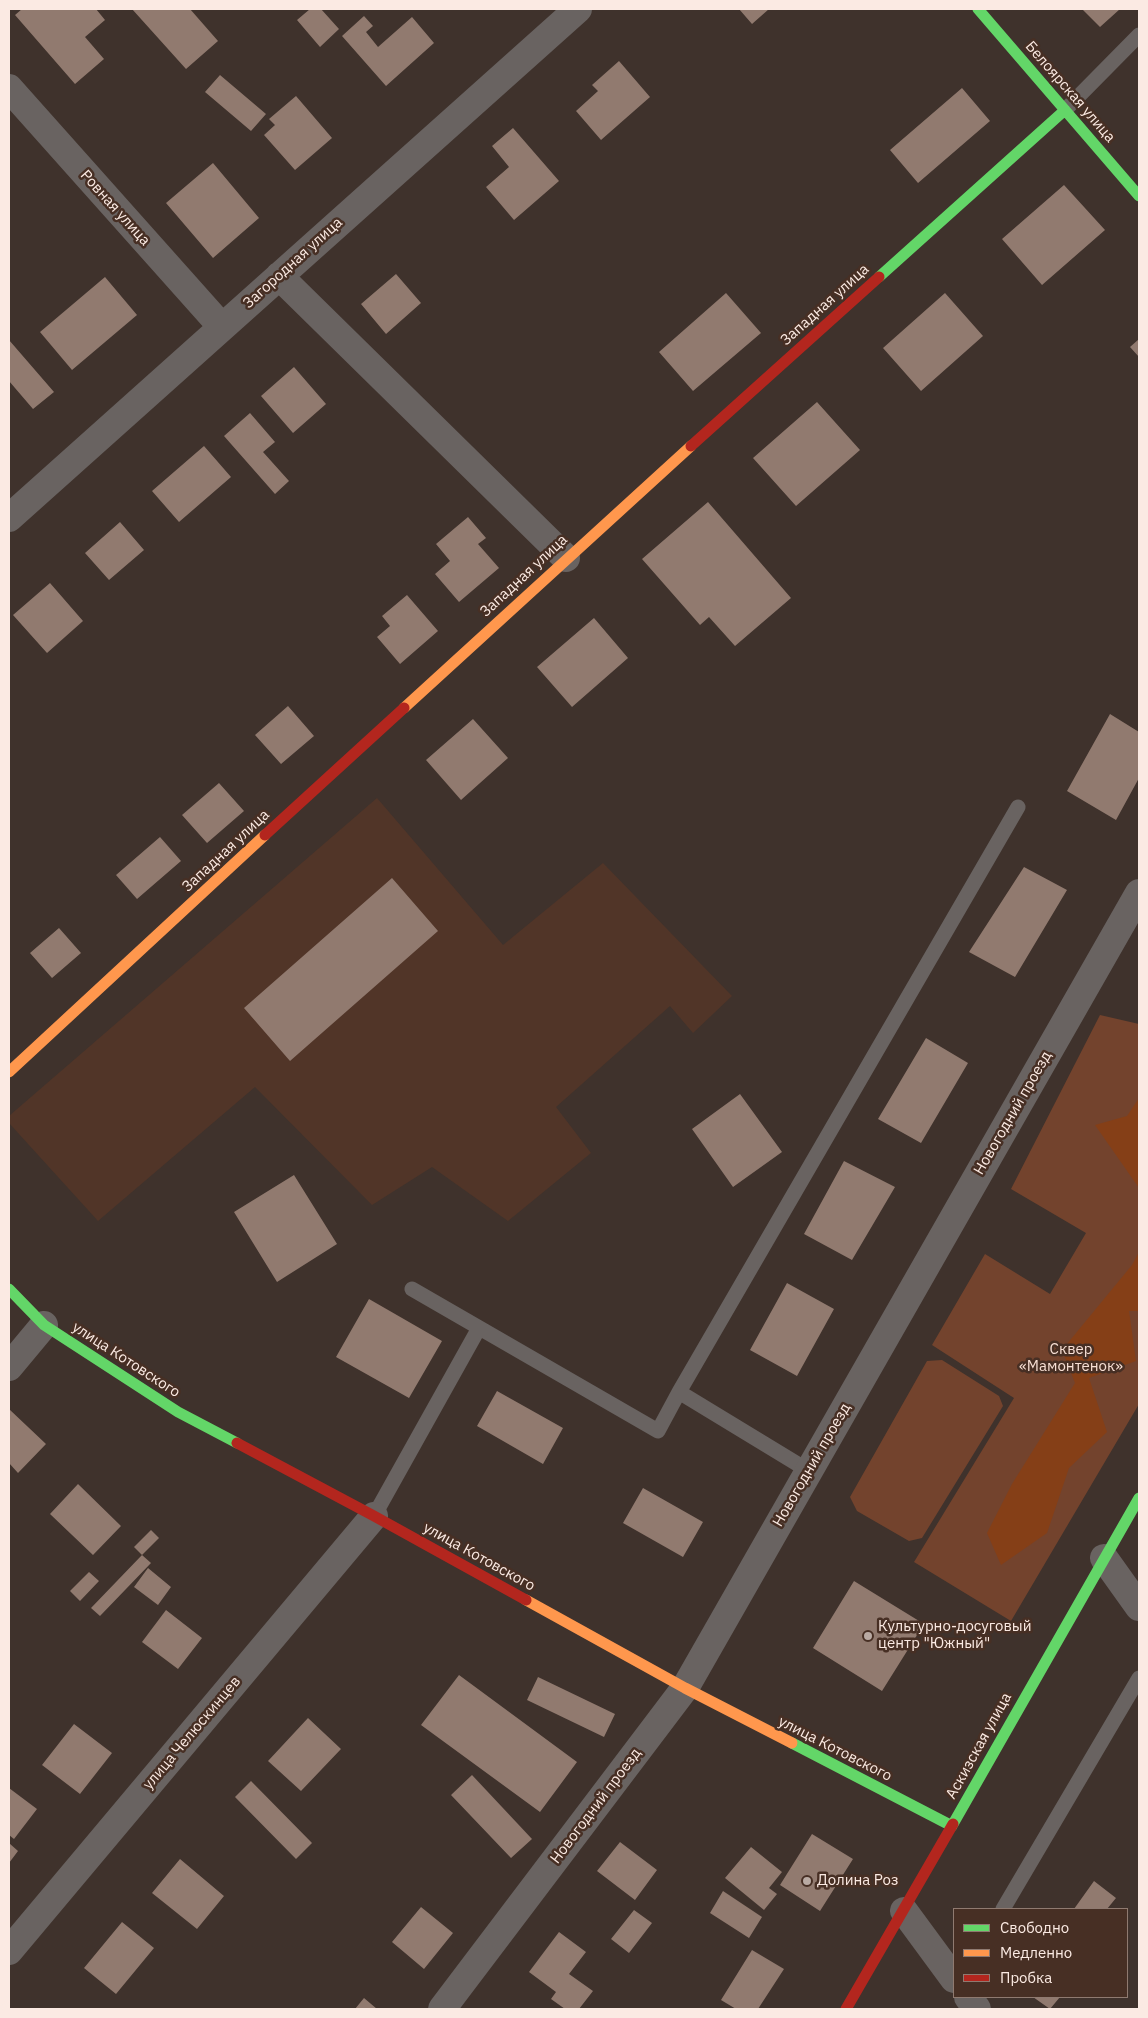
<!DOCTYPE html>
<html>
<head>
<meta charset="utf-8">
<style>
	body { margin:0 }
	#map { position:relative; width:1148px; height:2018px; overflow:hidden; background:#3f322c; font-family:"IBM Plex Sans",sans-serif }
	canvas { display:block }
	.frame { position:absolute; inset:0; border:10px solid #fbeae3; pointer-events:none }
	.legend { position:absolute; left:953px; top:1908px; width:175px; height:90px; box-sizing:border-box; background:#472f24; border:1px solid #8f7a70; margin:0; padding:6px 9px; list-style:none; font-size:15px; color:#fbeae3 }
	.legend li { display:flex; align-items:center; gap:10px; height:25px }
	.legend b { width:25px; border:1px solid #8f7a70 }
</style>
</head>
<body>
<div id="map">
<canvas width="1148" height="2018"></canvas>
<div class="frame"></div>
<ul class="legend">
<li><b style="height:6px;background:#63d668"></b>Свободно</li>
<li><b style="height:6px;background:#ff974d"></b>Медленно</li>
<li><b style="height:6px;background:#b3261e"></b>Пробка</li>
</ul>
</div>
<script>
const context = document.querySelector('canvas').getContext('2d');
context.lineJoin = 'round';
function paint(path, color) { context.fillStyle = color; context.fill(path, 'evenodd'); }
const toPath = rows => new Path2D(rows.map(r => 'M' + r).join(''));
function stroke(path, color, width, dash) { context.strokeStyle = color; context.lineWidth = width; context.lineCap = dash ? 'butt' : 'round'; context.setLineDash(dash || []); context.stroke(path); }
function drawText(font, color, halo, rows, align = 'center') {
  context.font = font + ' "IBM Plex Sans",sans-serif'; context.lineWidth = 5; context.setLineDash([]); context.textBaseline = 'middle'; context.strokeStyle = halo; context.fillStyle = color; for (const [text, x, y, turn = 0] of rows) {
    context.save(); context.translate(x, y); context.rotate((+turn || 0) * Math.PI / 180); context.textAlign = isNaN(turn) ? turn : align; if (halo) context.strokeText(text, 0, 0); context.fillText(text, 0, 0); context.restore();
  }
}
paint(toPath([
	[377,798,503,945,603,863,732,996,693,1033,670,1006,556,1107,591,1153,508,1221,432,1167,372,1205,255,1087,98,1221,9,1123,9,1116]
]), '#513528');
paint(toPath([
	[1100,1015,1139,1024,1139,1404,1011,1621,914,1562,1014,1398,932,1345,985,1254,1050,1294,1086,1233,1011,1189],
	[942,1360,999,1396,1003,1406,922,1538,909,1541,857,1511,850,1497,927,1361]
]), '#73432d');
paint(toPath([
	[1139,1098,1139,1188,1095,1125,1127,1116],
	[1139,1252,1139,1311,1129,1311,1136,1361,1089,1378,1107,1432,1069,1468,1047,1533,1001,1565,987,1533,1012,1484,1075,1383,1062,1350,1132,1265]
]), '#853f17');
paint(toPath([
	[22,9,96,9,105,20,85,37,104,59,75,84,15,15],
	[132,9,190,9,218,41,186,69],
	[310,9,321,9,339,29,320,47,297,20],
	[739,9,769,9,752,24],
	[1082,9,1120,9,1100,27],
	[364,16,373,26,366,32,378,47,412,17,434,43,386,86,342,36],
	[619,61,650,97,601,140,576,111,598,91,592,85],
	[220,75,266,114,251,131,205,92],
	[962,88,990,121,918,183,890,150],
	[296,96,332,138,295,170,264,135,275,125,269,119],
	[513,128,559,181,514,220,486,187,509,167,492,146],
	[213,163,259,218,213,258,166,203],
	[1064,185,1105,230,1042,285,1002,239],
	[396,274,421,303,386,334,361,304],
	[105,277,137,315,72,370,40,332],
	[726,293,761,333,693,391,659,352],
	[945,293,983,336,921,391,883,348],
	[1139,339,1139,357,1130,347],
	[9,340,54,392,33,409,9,381],
	[294,367,326,404,293,433,261,396],
	[817,402,860,450,796,506,753,458],
	[250,413,275,442,263,452,289,481,275,494,224,436],
	[204,446,231,477,179,522,152,491],
	[708,502,791,598,735,646,709,617,700,625,642,559],
	[468,517,486,538,478,544,499,568,459,602,435,574,450,561,436,544],
	[120,522,144,550,109,580,85,553],
	[50,583,83,621,47,653,13,615],
	[407,595,438,631,400,664,377,637,390,626,382,616],
	[594,618,628,658,572,707,537,667],
	[288,706,314,736,281,764,255,735],
	[1110,714,1139,732,1139,778,1116,820,1067,791],
	[473,719,508,758,461,800,426,760],
	[219,783,244,811,207,843,182,815],
	[160,837,181,861,137,899,116,875],
	[1024,867,1067,890,1015,977,969,952],
	[392,878,438,931,290,1061,244,1008],
	[59,928,81,953,52,978,30,953],
	[926,1038,968,1063,921,1143,878,1119],
	[740,1094,782,1152,733,1187,692,1129],
	[844,1161,895,1187,852,1260,804,1234],
	[294,1175,337,1244,277,1282,234,1212],
	[787,1283,834,1309,797,1376,750,1350],
	[369,1299,442,1341,409,1398,336,1357],
	[497,1391,563,1428,543,1464,477,1426],
	[9,1409,46,1444,18,1473,9,1463],
	[78,1484,121,1526,93,1555,50,1514],
	[643,1488,703,1522,683,1557,623,1523],
	[151,1530,159,1538,142,1555,134,1547],
	[142,1555,151,1563,100,1616,91,1608],
	[148,1568,171,1587,158,1605,134,1587],
	[89,1572,99,1581,80,1601,70,1591],
	[854,1581,924,1624,882,1691,813,1648],
	[166,1610,202,1638,178,1669,142,1642],
	[459,1675,577,1762,540,1812,421,1725],
	[538,1677,615,1714,604,1737,527,1700],
	[308,1718,341,1749,301,1791,268,1761],
	[74,1724,112,1753,80,1794,42,1765],
	[472,1775,532,1839,511,1858,451,1795],
	[251,1781,312,1843,296,1859,235,1797],
	[9,1788,37,1809,14,1839,9,1835],
	[812,1834,853,1859,820,1911,780,1885],
	[620,1842,657,1870,635,1900,597,1871],
	[9,1843,18,1851,9,1863],
	[751,1847,782,1872,769,1888,777,1894,764,1910,725,1878],
	[180,1859,224,1896,197,1929,152,1893],
	[1094,1881,1116,1898,1107,1909,1074,1909],
	[723,1891,762,1917,749,1938,710,1913],
	[421,1907,453,1933,424,1969,392,1942],
	[634,1910,652,1923,629,1953,611,1939],
	[122,1922,154,1948,116,1994,84,1968],
	[559,1932,586,1952,569,1974,593,1991,579,2009,565,2009,551,1999,556,1992,529,1972],
	[752,1950,784,1969,758,2009,736,2009,721,2000],
	[1033,1997,1060,1997,1050,2009],
	[364,1998,377,2009,355,2009]
]), '#917a6f');
stroke(toPath([
	[1065,110,1139,35],
	[412,1289,658,1431,679,1392],
	[809,1471,679,1392,1018,807],
	[374,1516,479,1328],
	[1003,1909,1139,1678]
]), '#696361', 15);
stroke(toPath([
	[9,88,222,327],
	[279,276,566,558],
	[9,518,578,9],
	[9,1367,44,1325],
	[1104,1558,1139,1607],
	[904,1911,954,1979],
	[9,1951,374,1516],
	[968,1997,977,2009],
	[442,2009,685,1688,1139,893]
]), '#696361', 28);
stroke(toPath([
	[978,9,1139,196],
	[879,277,1065,110],
	[9,1289,44,1325,178,1412,237,1443],
	[792,1743,952,1826],
	[953,1824,1139,1498]
]), '#63d668', 11);
stroke(toPath([
	[404,708,691,446],
	[9,1072,265,835],
	[526,1600,685,1688,792,1743]
]), '#ff974d', 11);
stroke(toPath([
	[691,446,879,277],
	[265,835,404,708],
	[237,1443,374,1516,526,1600],
	[846,2009,953,1824]
]), '#b3261e', 11);
for (const [x, y, r, color] of [
	[868,1636,5,"#b9aaa3"],
	[807,1881,5,"#b9aaa3"]
]) { const dot = new Path2D(); dot.arc(x, y, r, 0, 2 * Math.PI); context.fillStyle = color; context.fill(dot); stroke(dot, '#472f24', 2); }
drawText('15px', '#fbeae3', '#472f24', [
	["Белоярская улица",1070,92,49],
	["Ровная улица",115,208,48],
	["Загородная улица",293,263,-42],
	["Западная улица",825,305,-42],
	["Западная улица",524,576,-43],
	["Западная улица",226,851,-43],
	["Новогодний проезд",1013,1113,-60],
	["улица Котовского",126,1360,33],
	["Новогодний проезд",812,1465,-60],
	["улица Котовского",479,1557,29],
	["улица Челюскинцев",192,1733,-50],
	["Аскизская улица",979,1746,-61],
	["улица Котовского",835,1749,27],
	["Новогодний проезд",596,1806,-53]
]);
drawText('15px', '#f7dfd4', '#472f24', [
	["Сквер",1071,1350],
	["«Мамонтенок»",1071,1367]
]);
drawText('15px', '#fbeae3', '#472f24', [
	["Культурно-досуговый",878,1627],
	["центр \"Южный\"",878,1644],
	["Долина Роз",817,1881]
], 'left');
</script>
</body>
</html>
